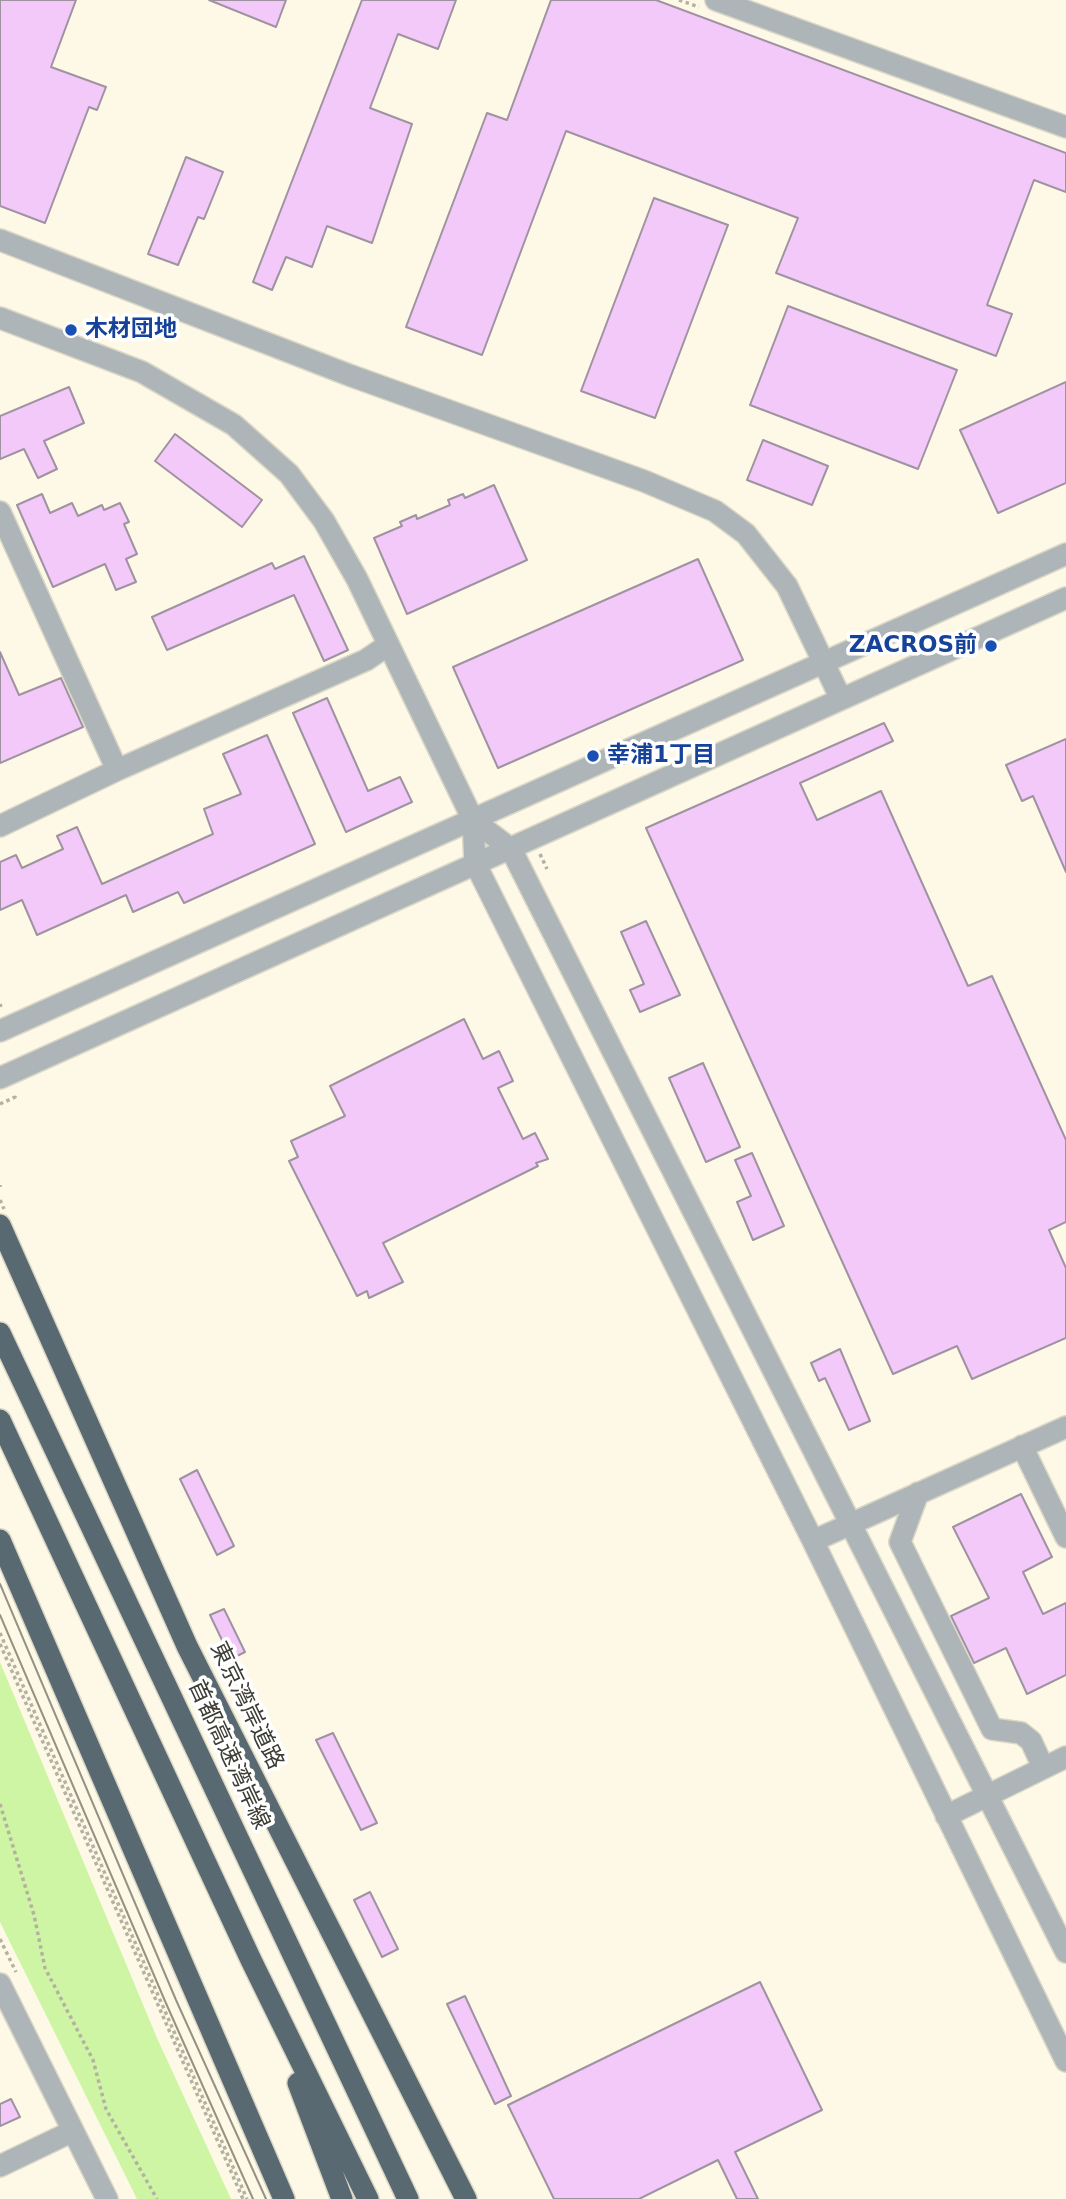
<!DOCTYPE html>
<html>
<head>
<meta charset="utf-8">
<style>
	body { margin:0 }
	canvas { display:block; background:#fdf9e6 }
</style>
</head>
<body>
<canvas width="1066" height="2199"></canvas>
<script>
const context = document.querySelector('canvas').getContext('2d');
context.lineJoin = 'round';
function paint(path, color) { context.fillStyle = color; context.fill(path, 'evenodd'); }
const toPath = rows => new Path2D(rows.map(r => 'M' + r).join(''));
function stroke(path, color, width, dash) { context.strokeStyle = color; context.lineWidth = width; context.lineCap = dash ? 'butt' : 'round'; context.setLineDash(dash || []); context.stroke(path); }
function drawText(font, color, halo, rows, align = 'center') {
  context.font = font + ' "DejaVu Sans","Noto Sans JP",sans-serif'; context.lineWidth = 7; context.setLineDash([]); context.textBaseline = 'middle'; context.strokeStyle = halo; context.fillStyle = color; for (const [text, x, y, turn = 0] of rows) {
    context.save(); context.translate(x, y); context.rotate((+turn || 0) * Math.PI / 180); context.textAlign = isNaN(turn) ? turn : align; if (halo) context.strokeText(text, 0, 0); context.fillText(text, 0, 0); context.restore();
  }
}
paint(toPath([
	[0,1662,157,2038,231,2199,137,2199,0,1922]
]), '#cdf5a3');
const building = toPath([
	[0,0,76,0,51,67,106,87,97,110,89,107,45,223,0,206,0,0],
	[209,0,286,0,276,27,209,0],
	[362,0,456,0,438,49,398,34,370,108,412,124,372,243,327,226,312,267,286,257,272,290,253,282,362,0],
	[551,0,656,0,1066,153,1066,192,1034,180,987,305,1012,314,996,356,776,273,798,218,566,131,482,355,406,327,487,113,507,120,551,0],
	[186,157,223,172,204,219,198,217,178,265,148,254,186,157],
	[654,198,728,225,655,418,581,391,654,198],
	[788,306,957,370,918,469,750,405,788,306],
	[1066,382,1066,483,998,513,960,430,1066,382],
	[69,387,84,423,44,441,57,469,38,478,24,449,0,459,0,416,69,387],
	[175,434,262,500,242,527,155,461,175,434],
	[763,440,828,466,812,505,747,480,763,440],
	[494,485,527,560,407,614,374,538,402,526,400,522,416,515,417,519,450,505,448,500,463,494,465,498,494,485],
	[42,494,50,513,72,503,78,516,102,505,104,510,120,503,129,522,124,524,137,554,126,559,136,582,116,590,105,564,53,587,17,505,42,494],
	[304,556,348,650,324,661,294,595,167,650,152,617,272,563,275,569,304,556],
	[698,559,743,660,498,768,453,667,698,559],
	[0,652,19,695,61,678,83,727,0,763,0,652],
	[327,698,368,791,400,777,412,802,346,832,293,713,327,698],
	[884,723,893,741,800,783,817,820,881,791,968,986,992,976,1066,1140,1066,1222,1049,1230,1066,1268,1066,1338,972,1379,957,1346,893,1374,646,828,884,723],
	[267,735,315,844,184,903,178,892,133,912,126,895,37,935,22,900,0,910,0,862,16,855,22,868,63,849,57,836,77,827,102,884,213,834,204,809,241,794,223,754,267,735],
	[1066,739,1066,872,1033,796,1022,801,1006,765,1066,739],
	[646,921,680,995,640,1012,630,990,644,984,621,932,646,921],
	[464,1019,483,1059,499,1051,513,1081,498,1088,523,1139,535,1133,548,1159,536,1163,538,1166,383,1243,403,1282,369,1298,367,1291,357,1296,289,1161,298,1157,291,1141,345,1116,330,1086,464,1019],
	[703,1063,740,1147,706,1162,669,1078,703,1063],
	[752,1153,784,1226,753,1240,737,1202,751,1196,735,1160,752,1153],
	[840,1349,870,1421,849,1430,825,1378,819,1381,811,1363,840,1349],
	[197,1470,234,1546,217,1555,180,1479,197,1470],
	[1021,1494,1052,1557,1023,1572,1043,1614,1066,1603,1066,1675,1027,1694,1006,1648,974,1663,951,1616,989,1598,953,1527,1021,1494],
	[224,1609,245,1652,231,1659,210,1615,224,1609],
	[333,1733,377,1823,361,1830,316,1740,333,1733],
	[370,1892,398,1949,382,1957,354,1900,370,1892],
	[760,1982,822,2110,735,2152,758,2199,737,2199,718,2160,639,2199,554,2199,508,2105,760,1982],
	[465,1996,511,2096,495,2104,447,2004,465,1996],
	[11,2099,20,2117,0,2126,0,2104,11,2099]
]);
paint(building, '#f3c9f9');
stroke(building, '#9f93a1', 2);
const minor = toPath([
	[716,0,1066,127],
	[0,240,349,375,644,481,715,511,746,534,787,586,841,699],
	[0,318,142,372,234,425,289,474,324,521,357,579,473,820,475,863,813,1541,1066,2061],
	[0,512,117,770],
	[473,820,511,849,1066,1952],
	[0,826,117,770,366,660,388,645],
	[0,1031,1066,554],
	[0,1078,1066,598],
	[1022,1446,1066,1537],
	[918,1493,900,1542,992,1729,1021,1733,1031,1741,1043,1767],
	[813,1541,1066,1427],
	[946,1816,1066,1757],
	[0,1984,107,2199],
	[0,2166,73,2131]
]);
const highway = toPath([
	[0,1225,187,1646,466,2199],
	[0,1333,408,2199],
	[0,1420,251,1960,368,2199],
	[0,1540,284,2199],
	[298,2083,342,2199]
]);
stroke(minor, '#dad7c6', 24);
stroke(highway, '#dad7c6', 24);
stroke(toPath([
	[679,0,699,7],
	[540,854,547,869],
	[0,1004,1,1007],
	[0,1104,15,1097,13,1094],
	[0,1185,0,1187],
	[0,1200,4,1209],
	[0,1633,247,2199],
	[0,1644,243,2199],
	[0,1804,34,1915,45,1968,93,2060,106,2109,157,2199],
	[0,1939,16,1972]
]), '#b4b1a3', 3.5, [3.5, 3.5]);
stroke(minor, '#adb5b9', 21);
stroke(highway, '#596972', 21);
stroke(toPath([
	[0,1584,176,2000,266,2199],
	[0,1615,165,2001,253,2199]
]), '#949285', 2);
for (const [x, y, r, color] of [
	[71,330,7,"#1a4fb4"],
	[991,646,7,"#1a4fb4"],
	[593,756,7,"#1a4fb4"]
]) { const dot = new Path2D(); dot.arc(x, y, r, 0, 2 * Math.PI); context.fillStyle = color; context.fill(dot); stroke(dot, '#fff', 2.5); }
drawText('bold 23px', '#164399', '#fff', [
	["木材団地",85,330],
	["ZACROS前",977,646,"right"],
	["幸浦1丁目",607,756]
], 'left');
drawText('23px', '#3d3c35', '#fff', [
	["東京湾岸道路",246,1706,64],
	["首都高速湾岸線",228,1755,65]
]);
</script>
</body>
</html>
